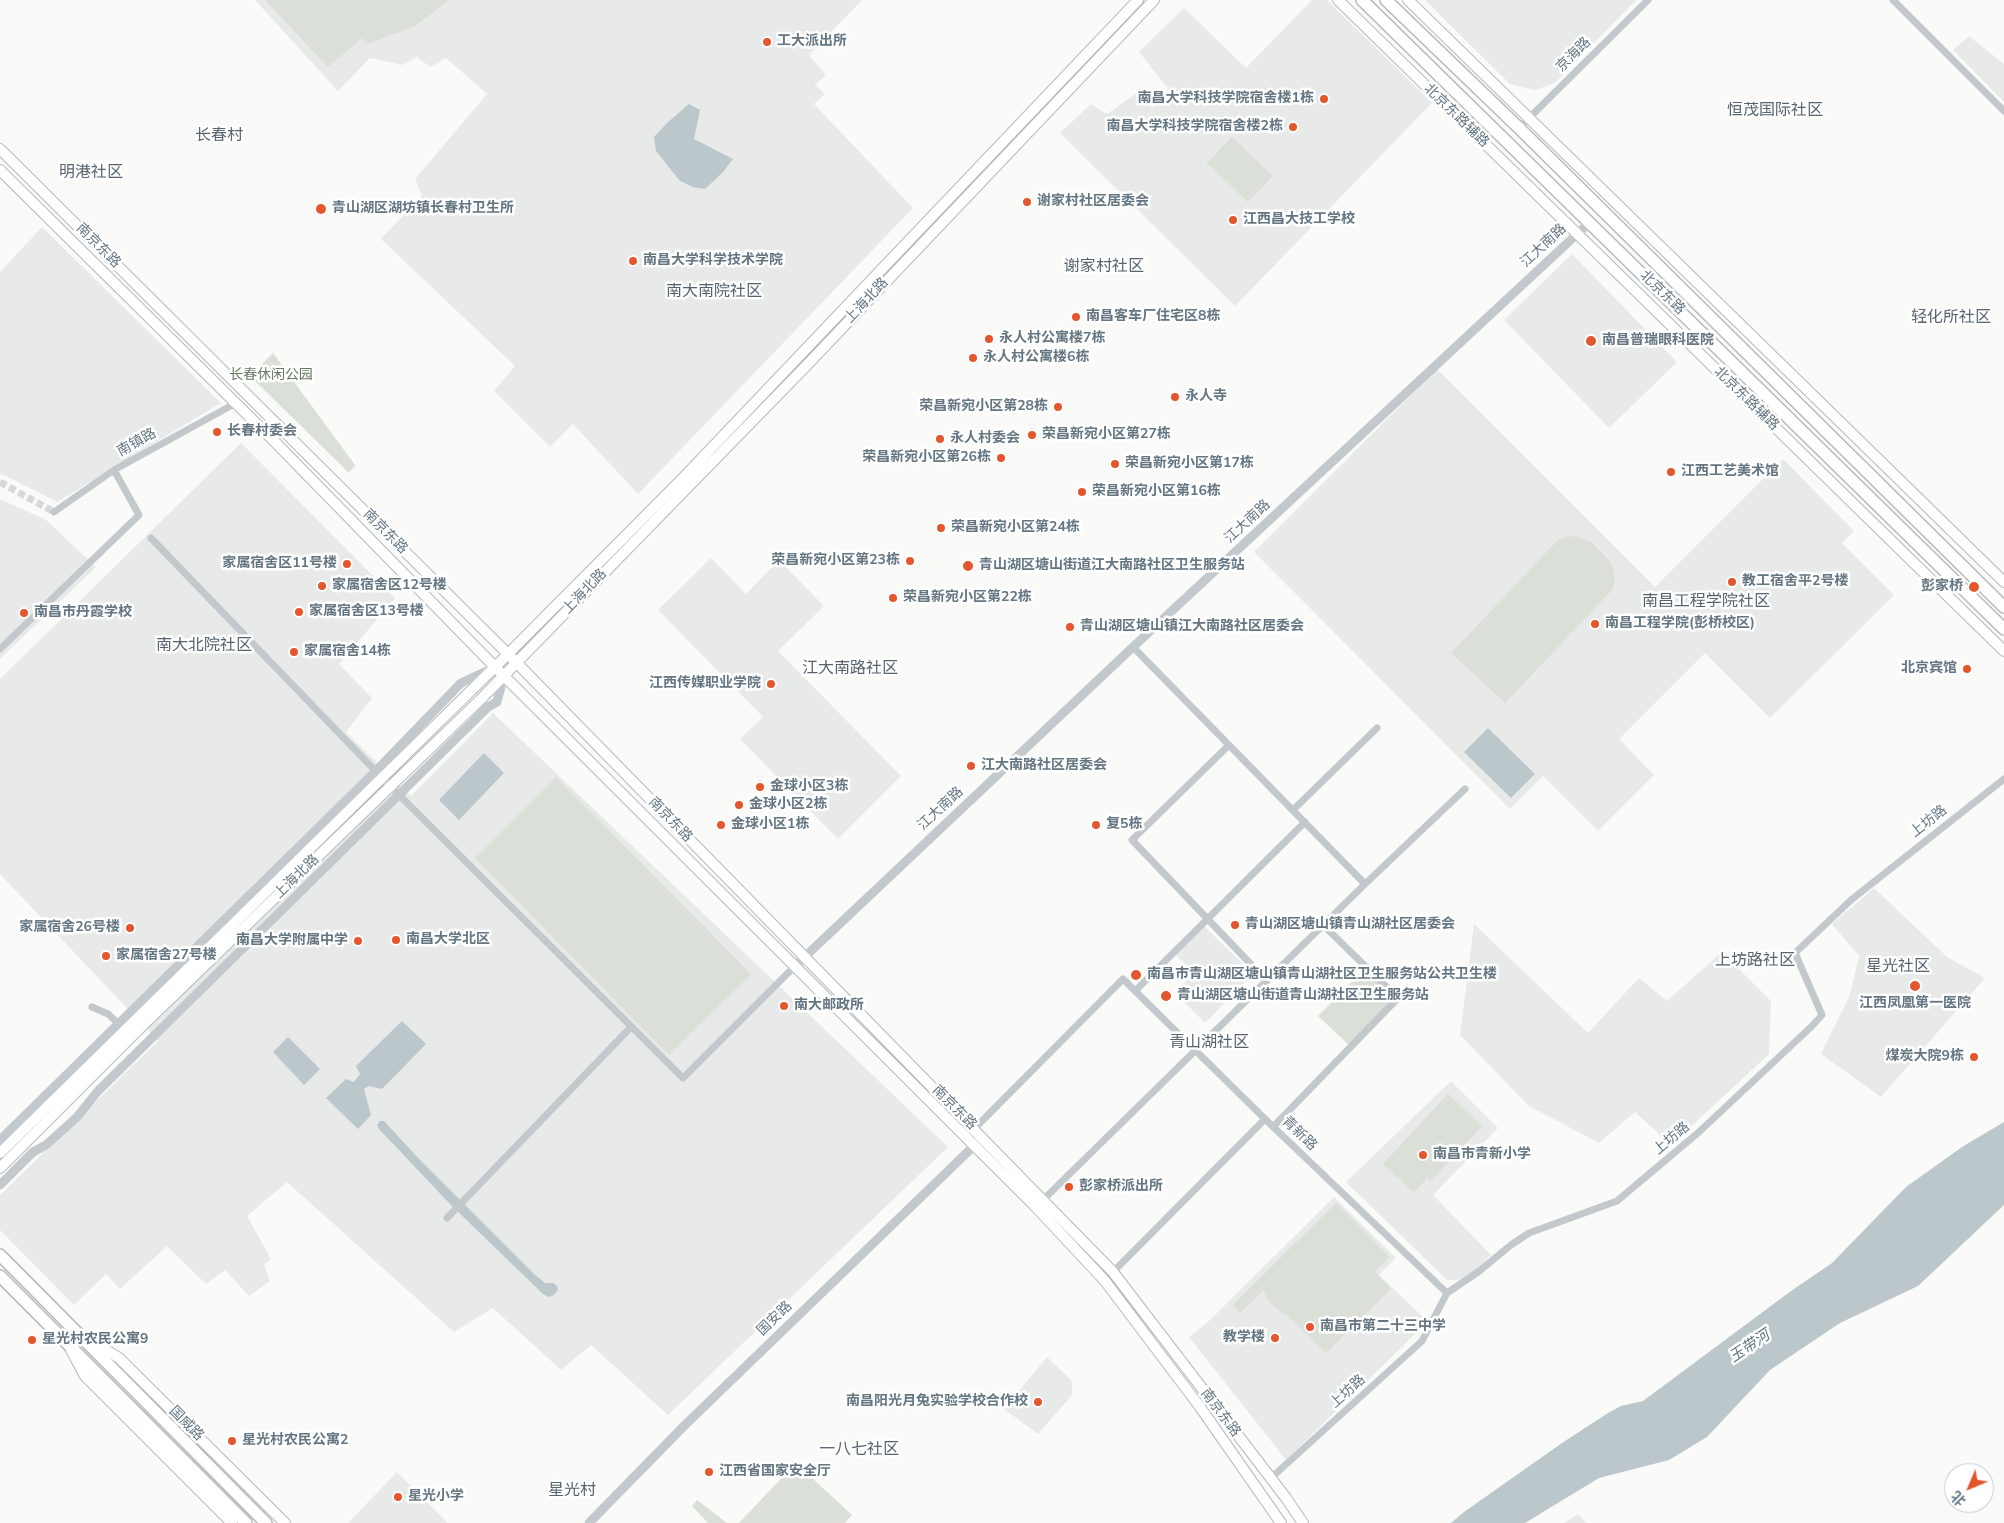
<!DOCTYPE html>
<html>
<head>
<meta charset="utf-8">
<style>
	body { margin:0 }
	#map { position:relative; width:2004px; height:1523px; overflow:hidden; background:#fafaf8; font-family:"Nunito Sans","Noto Sans SC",sans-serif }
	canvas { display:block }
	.north { position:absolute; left:1944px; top:1463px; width:50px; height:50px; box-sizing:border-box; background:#fff; border:1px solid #c1c8cd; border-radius:50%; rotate:225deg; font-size:14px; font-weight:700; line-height:20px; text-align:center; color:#657683 }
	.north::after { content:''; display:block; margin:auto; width:18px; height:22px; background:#e4572e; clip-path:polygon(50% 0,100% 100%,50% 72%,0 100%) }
</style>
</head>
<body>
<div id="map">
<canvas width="2004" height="1523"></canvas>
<div class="north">北</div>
</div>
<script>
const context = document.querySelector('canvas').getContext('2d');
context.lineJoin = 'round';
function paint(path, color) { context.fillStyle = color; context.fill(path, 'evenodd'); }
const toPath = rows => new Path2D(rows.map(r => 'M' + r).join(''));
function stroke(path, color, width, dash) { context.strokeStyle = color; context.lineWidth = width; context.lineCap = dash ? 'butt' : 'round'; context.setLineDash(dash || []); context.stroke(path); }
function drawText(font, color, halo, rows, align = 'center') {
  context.font = font + ' "Nunito Sans","Noto Sans SC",sans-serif'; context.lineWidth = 5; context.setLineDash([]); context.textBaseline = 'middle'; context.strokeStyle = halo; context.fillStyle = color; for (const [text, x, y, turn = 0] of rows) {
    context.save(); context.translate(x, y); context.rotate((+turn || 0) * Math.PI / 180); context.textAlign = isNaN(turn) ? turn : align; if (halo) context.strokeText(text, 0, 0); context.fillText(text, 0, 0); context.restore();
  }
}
paint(toPath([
	[255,0,862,0,809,55,826,75,815,85,825,94,814,104,913,208,638,494,573,424,550,447,494,391,515,366,381,239,422,196,415,179,487,94,446,58,430,67,417,57,402,65,370,58,338,91],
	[1312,0,1327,0,1432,103,1235,306,1060,133,1091,104,1107,114,1138,92,1152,108,1170,91,1139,52,1184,8,1246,68],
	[1425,0,1636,0,1555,83,1535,90,1510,84],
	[1969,36,2004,64,2004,102,1953,50],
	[42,227,221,403,57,502,0,473,0,272],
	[1572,254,1677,362,1609,428,1504,320],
	[1437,369,1655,587,1783,459,1854,531,1842,543,1894,595,1770,718,1705,653,1619,739,1654,775,1598,831,1543,776,1510,809,1254,552],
	[241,443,395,598,339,664,372,698,346,732,411,796,493,713,948,1147,668,1415,591,1345,561,1370,493,1308,454,1332,287,1182,247,1216,271,1259,264,1265,270,1281,249,1296,225,1270,206,1284,167,1246,120,1289,106,1274,74,1305,0,1230,0,1195,158,1041,0,874,0,679],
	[0,499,46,520,96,567,0,659],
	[711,558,746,594,779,560,824,606,778,651,901,776,838,839,740,739,763,717,658,610],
	[1874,888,1947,957,1985,978,1881,1097,1821,1054,1850,995,1859,956,1832,924],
	[1474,924,1588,1033,1639,978,1667,1001,1722,952,1771,1001,1769,1054,1671,1145,1635,1112,1599,1143,1529,1106,1460,1035],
	[1203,925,1253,974,1205,1023,1175,993,1194,973,1175,954],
	[1451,1081,1498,1128,1433,1195,1491,1255,1473,1273,1463,1279,1456,1280,1447,1280,1346,1182],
	[1334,1197,1396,1258,1379,1275,1422,1316,1415,1334,1286,1460,1189,1337,1208,1322],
	[1047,1357,1072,1381,1072,1395,1038,1434,1004,1409],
	[397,1472,448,1523,348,1523],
	[1578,1514,1587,1523,1564,1523]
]), '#e8e9e9');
paint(toPath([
	[265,0,449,0,415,26,367,44,362,38,328,67],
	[1232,137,1273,176,1248,202,1207,163],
	[273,353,355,465,349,473,250,376],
	[1567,536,1577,537,1591,542,1608,559,1613,567,1615,579,1612,590,1505,703,1451,653,1558,540],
	[556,777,751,974,669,1055,475,858],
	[1366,967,1398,998,1351,1047,1318,1016],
	[1448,1094,1482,1126,1430,1182,1427,1178,1414,1193,1383,1164],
	[1336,1203,1390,1257,1375,1272,1391,1289,1326,1353,1286,1314,1278,1310,1267,1300,1264,1290,1240,1313,1233,1305],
	[796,1463,852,1515,845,1523,739,1523],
	[697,1500,727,1523,708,1523,692,1506]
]), '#dadfd7');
paint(toPath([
	[689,104,700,110,694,139,733,159,723,172,705,189,693,187,680,181,656,151,654,137,668,122],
	[1488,728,1535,774,1511,798,1464,752],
	[484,753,504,773,459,820,439,800],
	[402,1021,426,1044,382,1089,369,1086,364,1089,371,1115,358,1129,326,1098,346,1079,354,1082,360,1074,356,1066],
	[288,1037,320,1069,304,1085,273,1052],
	[380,1121,384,1121,421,1161,534,1274,545,1283,553,1283,557,1286,558,1290,554,1295,549,1297,543,1294,451,1205,379,1129,377,1125],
	[2004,1122,2004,1205,1918,1286,1840,1323,1770,1370,1707,1437,1669,1460,1599,1478,1525,1523,1451,1523,1464,1512,1562,1443,1608,1413,1621,1406,1643,1401,1791,1291,1832,1263,1906,1187,1962,1147]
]), '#bbc7cb');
stroke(toPath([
	[0,482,54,512]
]), '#d5d9db', 7, [7, 3.5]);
const secondary = toPath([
	[1338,0,2004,651],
	[1408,0,2004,582],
	[0,149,508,654,1113,1272,1286,1498,1303,1523],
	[0,170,273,440,495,667,1033,1204,1105,1281,1200,1407,1281,1523],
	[0,1153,495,667,684,477,1138,0],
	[0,1168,140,1028,482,698,807,365,1154,0],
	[87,1338,119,1358,285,1523],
	[71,1350,85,1376,232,1523]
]);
const primary = toPath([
	[1362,0,2004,629],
	[1386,0,1519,128,2004,607],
	[0,1255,266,1523],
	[0,1276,246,1523]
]);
stroke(secondary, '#b3babf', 12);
stroke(primary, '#b5babe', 14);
stroke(toPath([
	[1893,0,2004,111],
	[1519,128,1648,0],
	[54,512,114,470,236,403],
	[151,538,391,787,683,1078,795,966],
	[0,649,139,515,114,470],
	[1229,745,1132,840,1267,981],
	[1293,810,1377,728],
	[1365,884,1465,789],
	[1135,991,1305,822],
	[92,1007,108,1014,122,1027],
	[1273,1127,1398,998,1323,925],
	[971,1132,1123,979,1265,1119,1447,1293],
	[1044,1199,1365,884,1133,647],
	[447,1218,631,1027],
	[1113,1272,1265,1119],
	[1271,1478,1422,1341,1447,1293,1478,1272,1511,1245,1529,1233,1617,1201,1699,1132,1811,1027,1822,1015,1795,953,1851,900,2004,779]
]), '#c3c8cc', 7);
stroke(toPath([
	[795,966,1133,647,1590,222],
	[0,1140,376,771,461,683,491,669],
	[0,1185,33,1152,46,1145,77,1117,98,1091,488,707,497,702,504,675],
	[589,1523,685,1425,979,1141]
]), '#c3c8cc', 9);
stroke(secondary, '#fff', 10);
stroke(primary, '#fff', 11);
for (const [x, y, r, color] of [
	[767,42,5,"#e4572e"],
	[1324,99,5,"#e4572e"],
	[1293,127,5,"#e4572e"],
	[1027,202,5,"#e4572e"],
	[321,209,6,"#e4572e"],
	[1233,220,5,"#e4572e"],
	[633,261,5,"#e4572e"],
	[1076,317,5,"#e4572e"],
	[989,339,5,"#e4572e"],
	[1591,341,6,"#e4572e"],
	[973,358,5,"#e4572e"],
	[1175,397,5,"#e4572e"],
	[1058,407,5,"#e4572e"],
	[217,432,5,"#e4572e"],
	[1032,435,5,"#e4572e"],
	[940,439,5,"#e4572e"],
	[1001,458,5,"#e4572e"],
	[1115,464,5,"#e4572e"],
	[1671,472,5,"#e4572e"],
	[1082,492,5,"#e4572e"],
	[941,528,5,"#e4572e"],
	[910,561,5,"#e4572e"],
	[347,564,5,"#e4572e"],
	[968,566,6,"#e4572e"],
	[1732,582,5,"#e4572e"],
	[322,586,5,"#e4572e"],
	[1974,587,6,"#e4572e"],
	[893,598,5,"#e4572e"],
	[299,612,5,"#e4572e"],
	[24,613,5,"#e4572e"],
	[1595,624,5,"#e4572e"],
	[1070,627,5,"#e4572e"],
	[294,652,5,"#e4572e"],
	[1967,669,5,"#e4572e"],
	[771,684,5,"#e4572e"],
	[971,766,5,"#e4572e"],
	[760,787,5,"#e4572e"],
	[739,805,5,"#e4572e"],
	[721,825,5,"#e4572e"],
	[1096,825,5,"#e4572e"],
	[1235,925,5,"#e4572e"],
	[130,928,5,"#e4572e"],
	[396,940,5,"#e4572e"],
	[358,941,5,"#e4572e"],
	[106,956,5,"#e4572e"],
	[1136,975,6,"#e4572e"],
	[1915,986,6,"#e4572e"],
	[1166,996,6,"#e4572e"],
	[784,1006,5,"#e4572e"],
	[1974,1057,5,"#e4572e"],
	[1423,1155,5,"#e4572e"],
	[1069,1187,5,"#e4572e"],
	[1310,1327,5,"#e4572e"],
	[1275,1338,5,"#e4572e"],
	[32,1340,5,"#e4572e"],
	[1038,1402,5,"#e4572e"],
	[232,1441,5,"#e4572e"],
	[709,1472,5,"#e4572e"],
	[398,1497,5,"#e4572e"]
]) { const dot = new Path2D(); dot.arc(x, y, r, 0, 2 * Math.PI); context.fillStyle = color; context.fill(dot); stroke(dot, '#fff', 2); }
drawText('bold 14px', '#657683', '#fff', [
	["工大派出所",777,42],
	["南昌大学科技学院宿舍楼1栋",1314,99,"right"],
	["南昌大学科技学院宿舍楼2栋",1283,127,"right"],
	["谢家村社区居委会",1037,202],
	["青山湖区湖坊镇长春村卫生所",332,209],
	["江西昌大技工学校",1243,220],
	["南昌大学科学技术学院",643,261],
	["南昌客车厂住宅区8栋",1086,317],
	["永人村公寓楼7栋",999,339],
	["南昌普瑞眼科医院",1602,341],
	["永人村公寓楼6栋",983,358],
	["永人寺",1185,397],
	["荣昌新宛小区第28栋",1048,407,"right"],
	["长春村委会",227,432],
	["荣昌新宛小区第27栋",1042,435],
	["永人村委会",950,439],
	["荣昌新宛小区第26栋",991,458,"right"],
	["荣昌新宛小区第17栋",1125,464],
	["江西工艺美术馆",1681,472],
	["荣昌新宛小区第16栋",1092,492],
	["荣昌新宛小区第24栋",951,528],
	["荣昌新宛小区第23栋",900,561,"right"],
	["家属宿舍区11号楼",337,564,"right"],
	["青山湖区塘山街道江大南路社区卫生服务站",979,566],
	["教工宿舍平2号楼",1742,582],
	["家属宿舍区12号楼",332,586],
	["彭家桥",1963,587,"right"],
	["荣昌新宛小区第22栋",903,598],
	["家属宿舍区13号楼",309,612],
	["南昌市丹霞学校",34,613],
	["南昌工程学院(彭桥校区)",1605,624],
	["青山湖区塘山镇江大南路社区居委会",1080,627],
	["家属宿舍14栋",304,652],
	["北京宾馆",1957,669,"right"],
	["江西传媒职业学院",761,684,"right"],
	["江大南路社区居委会",981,766],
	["金球小区3栋",770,787],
	["金球小区2栋",749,805],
	["金球小区1栋",731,825],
	["复5栋",1106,825],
	["青山湖区塘山镇青山湖社区居委会",1245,925],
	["家属宿舍26号楼",120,928,"right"],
	["南昌大学北区",406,940],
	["南昌大学附属中学",348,941,"right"],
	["家属宿舍27号楼",116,956],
	["南昌市青山湖区塘山镇青山湖社区卫生服务站公共卫生楼",1147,975],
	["青山湖区塘山街道青山湖社区卫生服务站",1177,996],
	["江西凤凰第一医院",1915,1004,"center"],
	["南大邮政所",794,1006],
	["煤炭大院9栋",1964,1057,"right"],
	["南昌市青新小学",1433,1155],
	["彭家桥派出所",1079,1187],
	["南昌市第二十三中学",1320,1327],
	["教学楼",1265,1338,"right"],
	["星光村农民公寓9",42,1340],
	["南昌阳光月兔实验学校合作校",1028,1402,"right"],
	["星光村农民公寓2",242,1441],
	["江西省国家安全厅",719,1472],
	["星光小学",408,1497]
], 'left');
drawText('14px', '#657683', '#fff', [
	["京海路",1574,55,-45],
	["北京东路辅路",1456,116,44],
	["南京东路",98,246,45],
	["江大南路",1544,246,-43],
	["北京东路",1662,293,44],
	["上海北路",867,301,-47],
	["北京东路辅路",1746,399,44],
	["南镇路",137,443,-29],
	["江大南路",1248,522,-43],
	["南京东路",385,532,45],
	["上海北路",585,592,-46],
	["江大南路",941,809,-43],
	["南京东路",670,820,46],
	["上坊路",1929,822,-38],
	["上海北路",297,877,-44],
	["南京东路",954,1108,45],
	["青新路",1299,1134,44],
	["上坊路",1672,1139,-40],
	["国安路",775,1319,-44],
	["上坊路",1348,1392,-42],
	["南京东路",1220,1413,53],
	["国威路",186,1424,45]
]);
drawText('14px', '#687a64', '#fff', [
	["长春休闲公园",271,376]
]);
drawText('italic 15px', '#60757c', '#fff', [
	["玉带河",1750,1347,-34]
]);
drawText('16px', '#57646e', '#fff', [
	["恒茂国际社区",1775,111],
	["长春村",219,136],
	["明港社区",91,173],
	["谢家村社区",1104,267],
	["南大南院社区",714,292],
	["轻化所社区",1951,318],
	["南昌工程学院社区",1706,602],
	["南大北院社区",204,646],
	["江大南路社区",850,669],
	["上坊路社区",1755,961],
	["星光社区",1898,967],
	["青山湖社区",1209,1043],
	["一八七社区",859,1450],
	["星光村",572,1491]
]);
</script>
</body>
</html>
